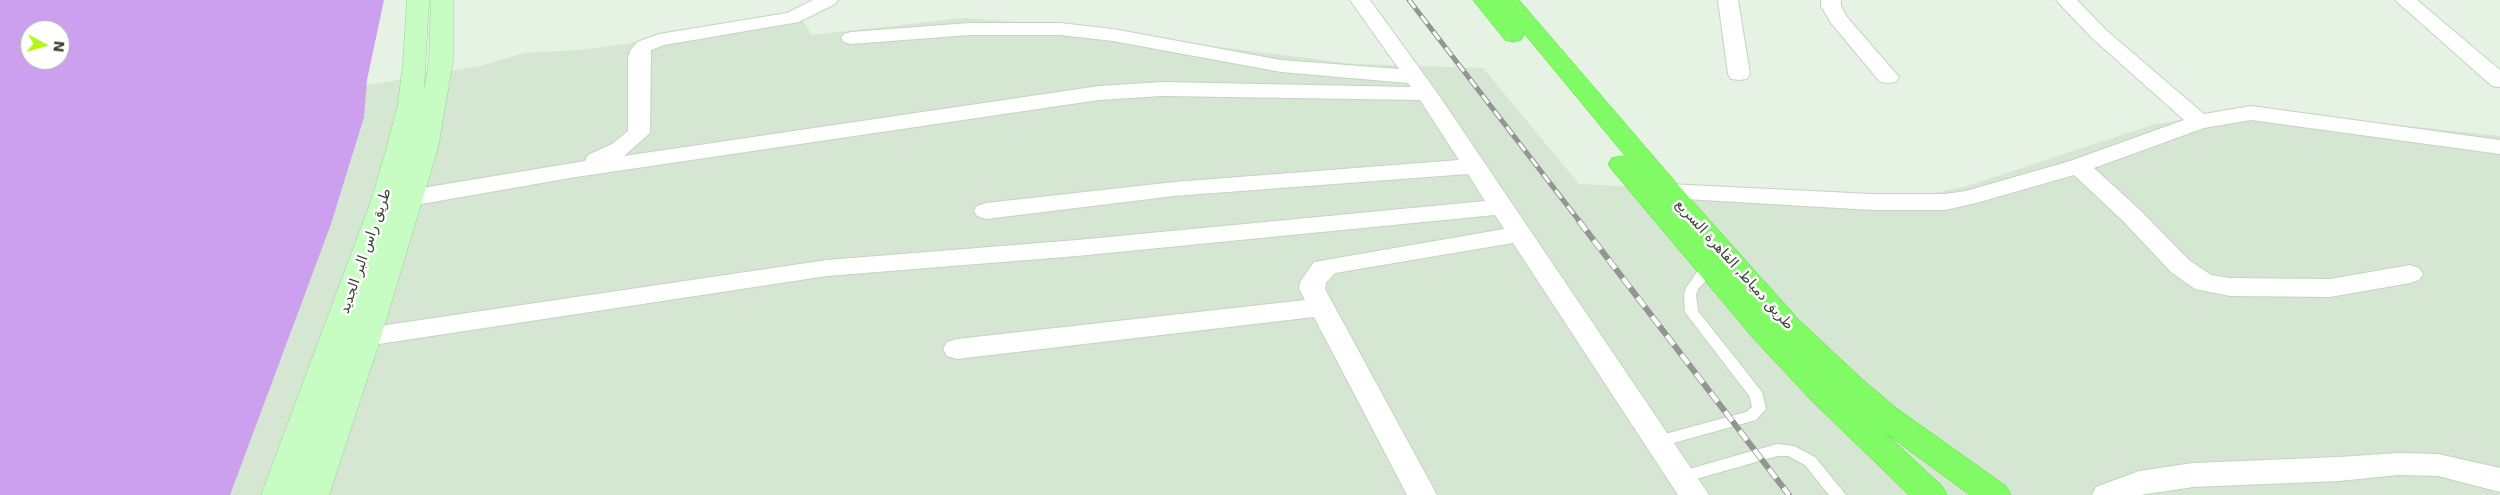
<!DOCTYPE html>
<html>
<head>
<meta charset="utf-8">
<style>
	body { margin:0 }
	#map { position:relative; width:2500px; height:495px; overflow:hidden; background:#e6f2e4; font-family:"DejaVu Sans",sans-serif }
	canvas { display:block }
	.north { position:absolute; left:20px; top:20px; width:50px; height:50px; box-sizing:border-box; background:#fff; border:1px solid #afb4ae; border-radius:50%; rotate:96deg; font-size:14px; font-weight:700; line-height:20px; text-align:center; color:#384434 }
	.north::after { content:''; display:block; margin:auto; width:18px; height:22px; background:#b3f616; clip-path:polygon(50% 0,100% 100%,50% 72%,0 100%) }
</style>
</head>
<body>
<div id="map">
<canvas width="2500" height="495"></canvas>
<div class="north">N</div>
</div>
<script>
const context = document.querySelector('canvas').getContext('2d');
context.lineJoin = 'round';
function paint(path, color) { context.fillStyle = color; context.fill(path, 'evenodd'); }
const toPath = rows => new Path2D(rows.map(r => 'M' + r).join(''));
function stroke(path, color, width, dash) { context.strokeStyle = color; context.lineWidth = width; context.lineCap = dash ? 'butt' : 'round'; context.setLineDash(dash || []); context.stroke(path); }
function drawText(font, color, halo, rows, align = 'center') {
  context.font = font + ' "DejaVu Sans",Cairo,sans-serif'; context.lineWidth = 5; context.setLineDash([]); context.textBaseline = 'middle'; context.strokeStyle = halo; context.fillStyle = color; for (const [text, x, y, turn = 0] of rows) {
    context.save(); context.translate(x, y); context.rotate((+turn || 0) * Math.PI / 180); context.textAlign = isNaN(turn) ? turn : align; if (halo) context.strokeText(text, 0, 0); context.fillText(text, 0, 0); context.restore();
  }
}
paint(toPath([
	[795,9,812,35,964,18,1112,29,1171,41,1354,64,1483,68,1579,184,1699,190,1921,196,1967,186,2152,125,2244,108,2500,136,2500,495,0,495,0,148,480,66,525,53,579,50,626,44,688,30,788,14]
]), '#d5e6d2');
paint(toPath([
	[0,0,384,0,367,80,364,117,331,224,230,495,0,495],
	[30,30,60,30,60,60,30,60]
]), '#cca0ee');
const lane = toPath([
	[1710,266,1716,270,1698,289,1696,295,1698,311,1762,392,1766,409,1756,420,1659,447,1654,445,1652,441,1654,437,1746,412,1752,407,1750,397,1685,312,1684,295,1686,288,1697,272,1710,266],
	[1777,444,1794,446,1815,457,1846,495,1829,495,1805,465,1788,456,1777,456,1682,483,1677,481,1675,477,1677,473,1682,471,1777,444]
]);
const street = toPath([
	[813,0,838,0,835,4,799,22,664,45,651,50,650,133,624,156,1099,86,1162,82,1411,87,1408,83,1281,72,1113,41,1060,35,969,35,851,44,844,42,841,38,844,34,851,32,969,23,1060,23,1113,29,1281,60,1399,69,1350,0,1370,0,1438,94,1709,495,1678,495,1513,243,1335,273,1326,283,1325,289,1437,495,1407,495,1314,317,957,359,947,356,943,349,947,342,957,339,1305,300,1299,289,1300,282,1314,262,1504,229,1495,215,1077,256,827,276,366,346,356,344,353,337,356,330,366,328,827,260,1077,240,1485,201,1468,174,1174,196,986,219,977,216,974,211,977,206,986,203,1174,182,1459,160,1420,100,1162,96,1099,100,576,177,410,206,402,203,398,198,402,193,410,190,585,161,588,155,612,144,628,131,628,58,630,51,637,42,659,34,787,13,813,0],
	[1718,0,1738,0,1750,74,1747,79,1739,80,1731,79,1728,74,1718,0],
	[1821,0,1841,0,1841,6,1847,17,1899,77,1896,82,1888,83,1880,82,1831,23,1821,6,1821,0],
	[2056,0,2077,0,2106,30,2204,114,2251,106,2500,140,2500,154,2251,120,2204,128,2094,168,2141,211,2189,260,2211,275,2230,278,2330,279,2410,265,2419,268,2423,274,2419,280,2410,283,2330,297,2230,296,2195,289,2171,272,2123,221,2074,175,1976,203,1945,210,1872,210,1669,198,1661,196,1657,191,1661,186,1669,184,1872,194,1945,194,1966,191,2070,161,2184,120,2092,38,2056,0],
	[2395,0,2417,0,2500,70,2500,87,2492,86,2395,0],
	[2398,453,2438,454,2500,468,2500,492,2438,476,2398,475,2339,481,2193,487,2140,495,2092,495,2096,487,2139,471,2193,463,2339,457,2398,453]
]);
const secondary = toPath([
	[407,0,429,0,424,91,429,61,431,0,453,0,453,61,438,148,381,337,329,495,295,495,370,279,295,495,261,495,371,201,386,150,398,104,403,63,407,0]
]);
const highway = toPath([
	[1473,0,1496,0,1499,3,1496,0,1519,0,1678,185,1798,319,1862,379,1896,408,2006,486,2011,495,1970,495,1884,432,1942,486,1947,495,1909,495,1812,401,1754,339,1612,170,1608,164,1612,158,1621,156,1627,158,1523,32,1524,35,1521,40,1513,42,1505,40,1473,0]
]);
stroke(lane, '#c2d5be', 2);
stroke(street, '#c2d5be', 2);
stroke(secondary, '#9ad194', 1);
stroke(highway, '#59da35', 1);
paint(lane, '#fff');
paint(street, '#fff');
paint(secondary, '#c7fdc2');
paint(highway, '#81fb65');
const railFar1 = toPath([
	[1409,0,1580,222]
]);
const rail = toPath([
	[1579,221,1789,495]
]);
stroke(railFar1, '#949494', 5);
stroke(rail, '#949494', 6);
stroke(railFar1, '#fff', 3, [10]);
stroke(rail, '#fff', 4.5, [12]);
drawText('14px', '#384434', '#fff', [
	["طريق راس البر الجديد",366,251,-71],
	["طريق دمياط, القاهرة السريع",1734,265,48]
]);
</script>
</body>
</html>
